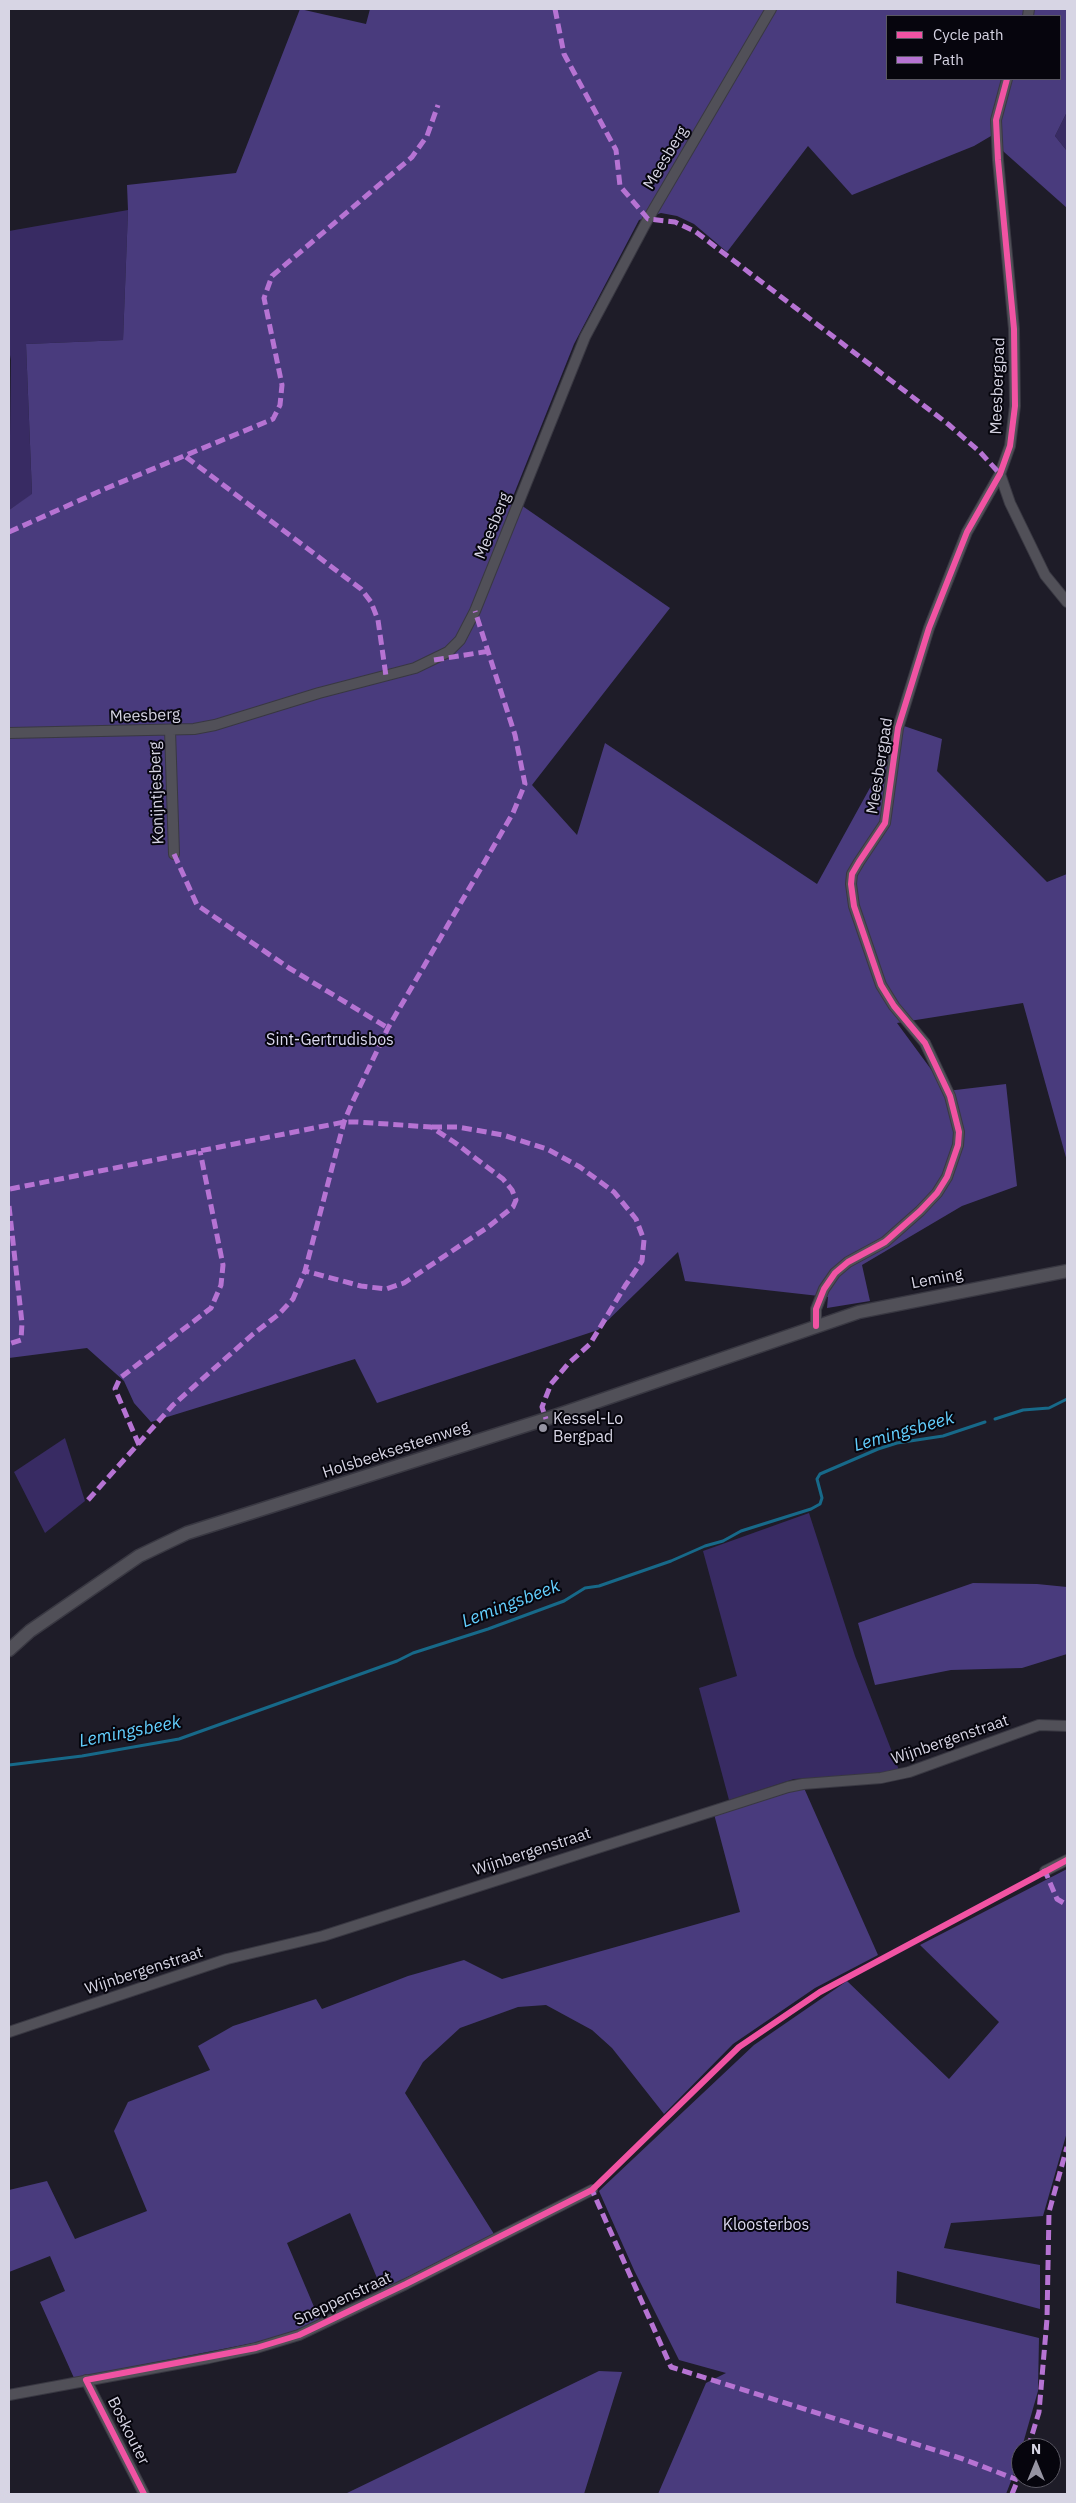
<!DOCTYPE html>
<html>
<head>
<meta charset="utf-8">
<style>
  body { margin:0 }
  #map { position:relative; width:1076px; height:2503px; overflow:hidden; background:#1e1c28; font-family:"IBM Plex Sans",sans-serif }
  canvas { display:block }
  .frame { position:absolute; inset:0; border:10px solid #d7d5e4; pointer-events:none }
  .legend { position:absolute; left:886px; top:15px; width:175px; height:65px; box-sizing:border-box; background:#06050d; border:1px solid #5a5863; margin:0; padding:6px 9px; list-style:none; font-size:15px; color:#d7d5e4 }
  .legend li { display:flex; align-items:center; gap:10px; height:25px }
  .legend b { width:25px; border:1px solid #5a5863 }
  .north { position:absolute; left:1011px; top:2438px; width:50px; height:50px; box-sizing:border-box; background:#06050d; border:1px solid #5a5863; border-radius:50%; rotate:0deg; font-size:14px; font-weight:700; line-height:20px; text-align:center; color:#d7d5e4 }
  .north::after { content:''; display:block; margin:auto; width:18px; height:22px; background:#9694a2; clip-path:polygon(50% 0,100% 100%,50% 72%,0 100%) }
</style>
</head>
<body>
<div id="map">
<canvas width="1076" height="2503"></canvas>
<div class="frame"></div>
<ul class="legend">
<li><b style="height:6px;background:#f153a3"></b>Cycle path</li>
<li><b style="height:6px;background:#b673d3"></b>Path</li>
</ul>
<div class="north">N</div>
</div>
<script>
const ctx = document.querySelector('canvas').getContext('2d');
ctx.lineJoin = 'round';
function fillPath(path, color) { ctx.fillStyle = color; ctx.fill(path, 'evenodd'); }
const poly = rows => new Path2D(rows.map(r => 'M' + r).join(''));
function trace(path, color, width, dash) { ctx.strokeStyle = color; ctx.lineWidth = width; ctx.lineCap = dash ? 'butt' : 'round'; ctx.setLineDash(dash || []); ctx.stroke(path); }
function drawText(font, color, halo, rows, align = 'center') {
  ctx.font = font + ' "IBM Plex Sans",sans-serif'; ctx.lineWidth = 4; ctx.setLineDash([]); ctx.textBaseline = 'middle'; ctx.strokeStyle = halo; ctx.fillStyle = color; for (const [text, x, y, turn = 0] of rows) {
    ctx.save(); ctx.translate(x, y); ctx.rotate((+turn || 0) * Math.PI / 180); ctx.textAlign = isNaN(turn) ? turn : align; if (halo) ctx.strokeText(text, 0, 0); ctx.fillText(text, 0, 0); ctx.restore();
  }
}
const green = poly([
  [1067,112,1067,151,1055,136],
  [128,210,123,340,26,344,32,495,9,510,11,360,9,350,9,231],
  [65,1438,85,1501,45,1533,14,1472],
  [809,1513,855,1656,899,1770,868,1775,794,1779,729,1800,699,1688,737,1676,703,1551]
]);
const forest = poly([
  [300,9,366,24,370,9,1067,9,1067,112,1055,136,1067,151,1067,208,1004,152,991,136,974,146,852,195,808,146,727,252,694,224,677,216,661,213,639,220,574,344,510,504,521,505,670,608,532,785,577,835,605,743,817,884,904,726,942,739,937,771,1047,882,1067,874,1067,1161,1023,1003,897,1023,947,1091,1006,1084,1017,1186,962,1206,862,1265,870,1301,827,1308,828,1297,685,1281,678,1252,598,1330,377,1403,355,1359,151,1422,134,1403,124,1381,87,1348,9,1358,9,510,32,494,26,344,123,340,128,210,127,185,236,173],
  [887,16,1060,16,1060,79,887,79],
  [973,1583,1037,1584,1067,1587,1067,1654,1022,1668,951,1670,875,1685,858,1623],
  [804,1788,878,1955,815,1988,733,2044,664,2114,612,2048,592,2030,546,2005,518,2007,460,2028,423,2062,405,2093,494,2234,382,2290,350,2213,287,2243,320,2321,269,2340,74,2378,40,2302,65,2291,50,2256,9,2272,9,2190,47,2181,75,2239,147,2211,114,2131,128,2102,210,2070,198,2046,233,2026,316,1999,322,2009,408,1976,464,1960,502,1979,740,1912,714,1814],
  [1067,1869,1067,2132,1043,2216,951,2223,944,2248,1040,2265,1040,2309,897,2271,896,2303,1039,2338,1038,2391,1016,2468,1006,2494,658,2494,706,2383,726,2373,679,2360,634,2270,599,2191,754,2045,847,1981,949,2079,999,2022,920,1945],
  [599,2371,622,2372,584,2494,345,2494]
]);
const stream = poly([
  [995,1419,1023,1410,1049,1408,1067,1399],
  [9,1765,82,1756,179,1739,397,1661,413,1653,488,1629,564,1601,585,1588,599,1586,671,1561,705,1546,723,1541,741,1531,811,1509,820,1504,822,1498,817,1479,820,1474,878,1449,897,1443,943,1436,985,1422]
]);
const minor = poly([
  [1028,16,1029,9],
  [1000,474,1010,503,1045,575,1067,602],
  [170,730,174,854],
  [9,733,194,729,215,725,319,693,415,668,448,652,460,640,475,611,585,337,648,219,771,9],
  [816,1326,816,1309,824,1289,835,1273,848,1262,885,1242,920,1211,937,1193,947,1177,958,1145,959,1132,950,1096,925,1043,894,1006,881,985,854,906,851,884,852,874,859,862,885,823,898,728,929,628,967,532,1000,474,1010,446,1015,406,1014,329,998,160,996,120,1007,79],
  [1045,1871,1067,1860],
  [9,2032,227,1959,323,1936,788,1787,803,1784,881,1778,909,1772,1039,1725,1067,1726],
  [86,2380,144,2494],
  [9,2395,209,2358,256,2348,299,2335,406,2284,592,2190]
]);
const tertiary = poly([
  [9,1650,30,1631,139,1556,187,1533,546,1419,859,1312,1067,1271]
]);
const quiet = poly([
  [555,9,564,54,616,150,620,186,648,219,675,222,696,232,948,424,980,452,1000,474],
  [186,457,361,589,371,602,378,620,386,676],
  [9,532,107,488,273,419,280,405,282,385,264,298,272,276,412,157,427,136,438,105],
  [434,660,490,651],
  [174,854,197,905,289,968,388,1028],
  [432,1127,458,1127,503,1135,547,1149,580,1167,614,1192,636,1219,644,1240,642,1261,625,1286,590,1344,568,1364,551,1384,542,1407,546,1419],
  [10,1189,344,1122,357,1122,431,1127,454,1142,503,1179,512,1190,516,1200,513,1207,488,1227,404,1283,386,1289,361,1286,305,1271],
  [9,1206,22,1323,21,1340,9,1344],
  [139,1445,115,1389,120,1378,211,1308,221,1285,223,1265,200,1151],
  [88,1500,173,1405,252,1335,279,1314,293,1299,305,1271,344,1122,352,1103,388,1028,513,813,525,784,515,735,475,611],
  [1043,1872,1045,1871,1057,1899,1067,1905],
  [595,2187,592,2190,671,2367,963,2459,1018,2480],
  [1028,2448,1039,2412,1047,2319,1049,2212,1067,2147],
  [1012,2494,1021,2472]
]);
const cycleway = poly([
  [816,1326,816,1309,824,1289,835,1273,848,1262,885,1242,920,1211,937,1193,947,1177,958,1145,959,1132,950,1096,925,1043,894,1006,881,985,854,906,851,884,852,874,859,862,885,823,898,728,929,628,967,532,1000,474,1010,446,1015,406,1014,329,998,160,996,120,1007,79],
  [144,2494,86,2380,256,2348,299,2335,406,2284,592,2190,739,2047,820,1992,1067,1860]
]);
const markers = [
  [543,1428,5,"#9694a2"]
];
const streetNames = [
  ["Meesberg",666,158,-59],
  ["Meesbergpad",998,386,-88],
  ["Meesberg",493,526,-68],
  ["Meesberg",145,716,-2],
  ["Meesbergpad",880,766,-81],
  ["Konijntjesberg",157,793,-92],
  ["Leming",937,1279,-11],
  ["Holsbeeksesteenweg",396,1450,-18],
  ["Wijnbergenstraat",950,1740,-19],
  ["Wijnbergenstraat",532,1852,-18],
  ["Wijnbergenstraat",144,1971,-18],
  ["Sneppenstraat",343,2299,-25],
  ["Boskouter",128,2431,63]
];
const parkNames = [
  ["Sint-Gertrudisbos",330,1040],
  ["Kloosterbos",766,2225]
];
const poiNames = [
  ["Kessel-Lo",553,1419],
  ["Bergpad",553,1437]
];
const waterNames = [
  ["Lemingsbeek",904,1432,-16],
  ["Lemingsbeek",511,1604,-21],
  ["Lemingsbeek",130,1732,-11]
];
fillPath(green, '#382b63');
fillPath(forest, '#493b7d');
trace(stream, '#176989', 3);
trace(minor, '#393842', 12);
trace(tertiary, '#393842', 15);
trace(minor, '#515058', 10);
trace(tertiary, '#515058', 12);
trace(quiet, '#b673d3', 5, [10, 5]);
trace(cycleway, '#f153a3', 6);
for (const [x, y, r, color] of markers) { const dot = new Path2D(); dot.arc(x, y, r, 0, 2 * Math.PI); ctx.fillStyle = color; ctx.fill(dot); trace(dot, '#06050d', 2); }
drawText('16px', '#d7d5e4', '#06050d', streetNames);
drawText('16px', '#dbd8ee', '#06050d', parkNames);
drawText('16px', '#d7d5e4', '#06050d', poiNames, 'left');
drawText('italic 18px', '#63cffe', '#06050d', waterNames);
</script>
</body>
</html>
